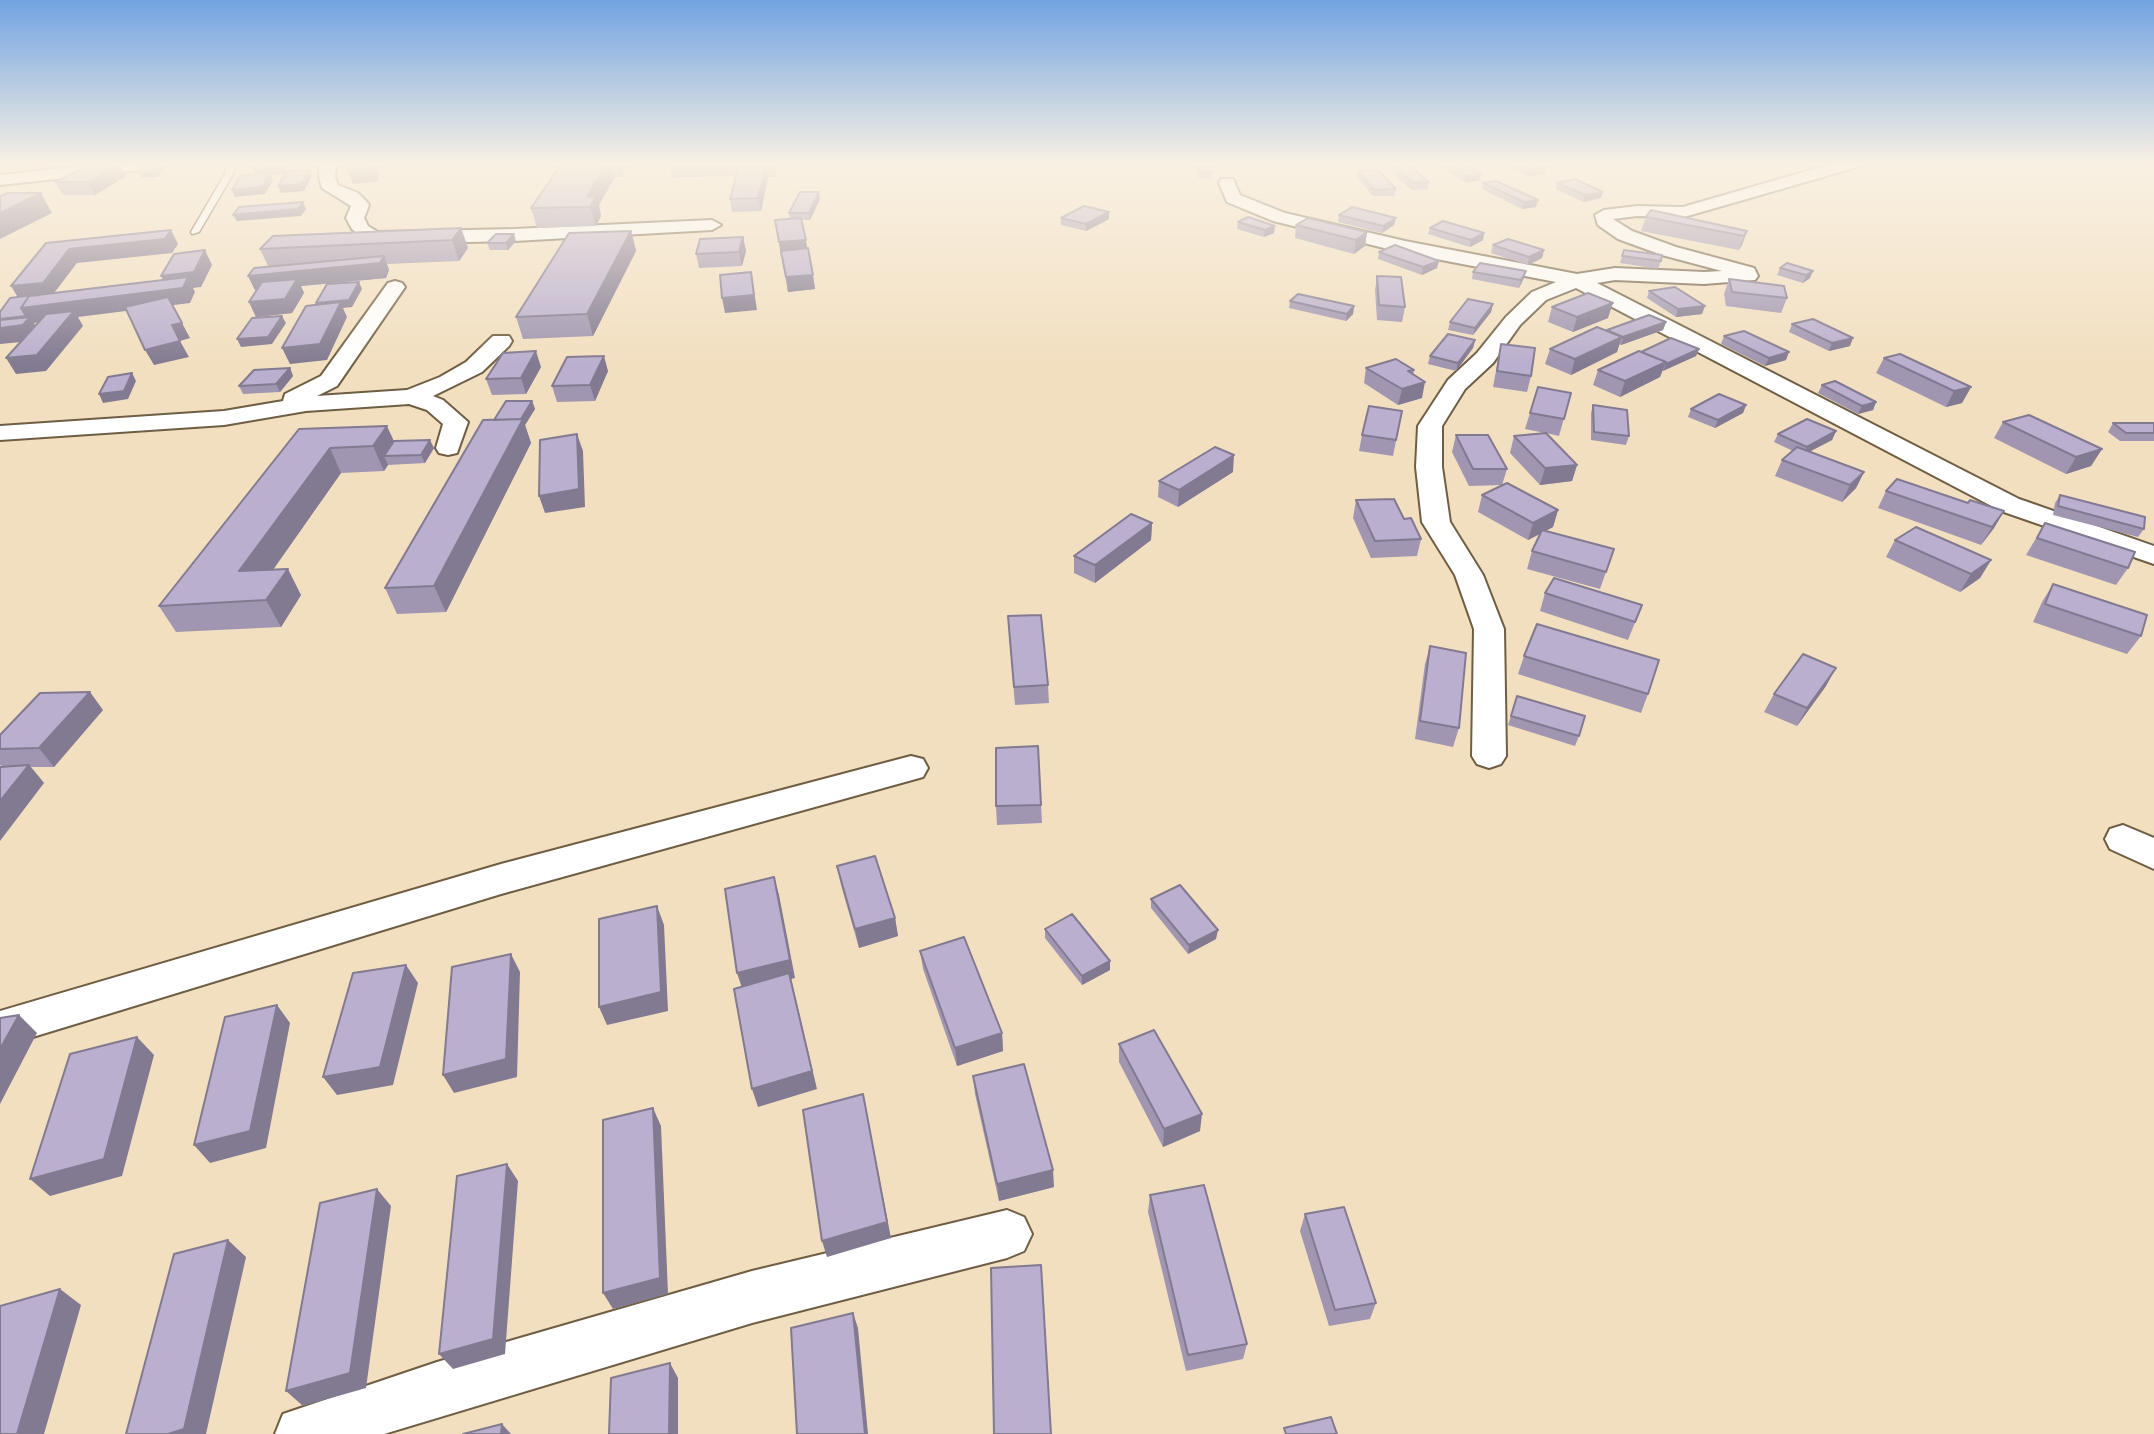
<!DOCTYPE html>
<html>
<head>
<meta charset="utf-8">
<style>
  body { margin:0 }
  canvas { display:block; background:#f2dfc0 }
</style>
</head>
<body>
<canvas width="2154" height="1434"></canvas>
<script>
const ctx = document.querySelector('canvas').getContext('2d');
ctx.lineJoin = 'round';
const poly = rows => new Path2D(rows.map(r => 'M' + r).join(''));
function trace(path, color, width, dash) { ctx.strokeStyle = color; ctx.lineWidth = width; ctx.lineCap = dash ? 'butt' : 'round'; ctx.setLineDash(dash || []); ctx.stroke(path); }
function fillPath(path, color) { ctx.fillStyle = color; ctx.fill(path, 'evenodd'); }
const service = poly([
  [228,163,236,163,233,174,199,232,192,234,191,232,225,174,228,163]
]);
const minor = poly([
  [109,163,168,163,160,168,0,185,0,175,109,163],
  [320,163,336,163,335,177,338,185,358,193,366,201,369,205,364,218,368,226,378,232,514,229,712,220,721,225,712,230,514,241,374,244,367,242,352,229,346,218,351,206,322,188,319,177,320,163],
  [1835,163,1863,163,1861,166,1684,217,1637,216,1613,219,1632,231,1676,247,1754,268,1758,276,1755,280,1704,284,1615,280,1597,283,2019,499,2154,546,2154,564,2001,511,1576,288,1546,300,1520,325,1493,363,1465,389,1442,426,1442,467,1450,522,1483,575,1504,629,1506,756,1501,764,1489,768,1477,764,1472,756,1474,629,1455,575,1422,522,1416,467,1418,426,1448,380,1477,353,1506,317,1532,292,1556,282,1405,253,1273,221,1227,202,1219,183,1221,179,1233,179,1240,195,1285,213,1405,241,1577,274,1615,268,1704,272,1722,271,1662,255,1618,239,1598,225,1595,215,1604,210,1637,206,1683,207,1835,163],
  [395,281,402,283,405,287,337,386,317,396,407,390,440,377,466,362,493,336,509,336,512,341,509,346,482,372,433,396,443,400,468,422,457,453,448,455,439,453,436,448,443,424,427,410,409,404,306,411,224,425,0,440,0,426,224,411,283,401,285,394,321,376,388,283,395,281],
  [911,756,923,759,928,768,923,777,501,894,0,1047,0,1011,501,864,911,756],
  [2123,825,2154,838,2154,869,2110,849,2105,839,2110,829,2123,825],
  [1007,1210,1024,1217,1032,1234,1024,1251,1007,1258,752,1323,384,1434,275,1434,283,1414,437,1362,752,1271,1007,1210]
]);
const wall = poly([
  [81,163,119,163,126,176,95,195,63,195,55,182,92,164],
  [562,163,624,163,626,168,621,177,615,177,599,205,601,216,596,226,537,228,531,208],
  [670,163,778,163,775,177,768,177,761,211,732,212,730,199,737,175,672,178],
  [1437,163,1463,163,1479,181,1465,182,1437,165],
  [1501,163,1538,163,1545,174,1528,176],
  [1392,165,1429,182,1428,189,1412,190,1391,172],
  [1212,166,1211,179,1198,178,1198,172],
  [1358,171,1396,189,1394,196,1373,196,1357,177],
  [1483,183,1536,207,1522,209,1482,189],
  [1557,183,1603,192,1601,198,1583,202,1556,189],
  [820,199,810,220,801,220,815,289,788,292,775,220,790,219,789,213],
  [1109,212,1109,219,1086,231,1061,225,1061,218],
  [1339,215,1396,218,1394,225,1382,233,1338,222],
  [1646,217,1747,231,1742,245,1739,250,1641,231],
  [1238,222,1274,233,1264,237,1237,229],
  [1296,225,1367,232,1365,246,1354,254,1295,238],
  [461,228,468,248,459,261,387,264,389,270,386,278,301,286,304,293,292,313,256,317,249,302,257,290,255,290,248,276,268,266,260,249],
  [1430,228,1484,233,1483,240,1470,247,1428,234],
  [631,231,636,251,593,336,523,339,516,317],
  [743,237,746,251,742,266,699,268,696,254],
  [516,241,508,250,490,250,487,243],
  [1493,245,1544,250,1542,258,1528,265,1491,253],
  [1624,250,1661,261,1658,269,1620,263],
  [1379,252,1437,268,1422,275,1378,259],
  [1787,263,1810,278,1803,283,1777,275,1780,268],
  [1473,272,1524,278,1519,288,1472,279],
  [1377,276,1405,307,1402,322,1377,320,1375,290],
  [1729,279,1787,298,1781,313,1726,306,1724,294],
  [1649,291,1702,314,1676,317,1647,298],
  [1290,301,1354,306,1353,314,1346,321,1289,308],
  [1493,304,1491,312,1473,335,1448,330,1450,322],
  [1552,307,1608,318,1573,332,1548,322],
  [1666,322,1663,330,1621,345,1619,344,1617,352,1571,375,1545,364,1550,349,1606,331,1607,330],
  [1792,324,1850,346,1829,351,1789,332],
  [1724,336,1786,360,1765,366,1721,344],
  [1475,340,1473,348,1456,371,1428,364,1430,356],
  [1501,344,1531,376,1527,392,1493,387],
  [1699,349,1696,356,1662,371,1660,377,1620,397,1593,385,1598,370],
  [1884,358,1971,387,1962,403,1946,407,1876,373],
  [541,367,526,394,492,395,486,379],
  [290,368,293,376,280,392,243,394,239,386],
  [1366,368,1414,370,1413,375,1422,398,1398,405,1364,383],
  [608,371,595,401,557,402,552,386],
  [1822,385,1876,402,1873,410,1858,414,1818,393],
  [1571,393,1559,436,1546,433,1577,465,1572,481,1540,485,1510,453,1514,436,1545,433,1525,429,1530,413],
  [532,401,535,409,525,425,531,443,446,612,397,614,385,588,494,420],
  [1593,405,1629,436,1626,445,1591,440,1591,413],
  [1746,405,1743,413,1715,428,1688,417,1691,409],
  [1402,411,1393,456,1359,451,1362,435],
  [2003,422,2102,449,2091,466,2066,474,1994,438],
  [2113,423,2154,423,2154,441,2120,441,2108,432],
  [299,429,394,441,434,448,425,463,388,465,384,471,341,473,273,569,301,595,281,627,176,632,159,606],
  [1836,431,1832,440,1809,452,1864,472,1856,488,1842,502,1775,476,1782,460,1793,451,1774,442,1778,434],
  [1456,435,1507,469,1502,485,1469,486,1452,452],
  [1233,472,1178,507,1158,497,1159,481],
  [1886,491,1968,503,2004,511,1994,528,1981,545,1878,508],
  [1482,495,1558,510,1553,527,1545,531,1614,549,1600,589,1527,569,1532,551,1540,534,1528,540,1478,512],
  [2060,495,2144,529,2138,537,2053,515,2055,503],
  [1356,500,1404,519,1421,539,1417,556,1371,558,1353,518],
  [1152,523,1151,540,1095,583,1074,573,1074,556],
  [2045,523,2128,568,2116,585,2026,555],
  [1895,540,1991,560,1980,578,1960,592,1886,557],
  [2053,584,2141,636,2127,654,2033,622,2042,602],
  [1545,593,1642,605,1628,640,1540,611],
  [1009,634,1048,685,1049,703,1015,705],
  [1430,646,1459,728,1453,747,1415,739,1425,664],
  [1524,656,1648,694,1641,713,1518,674],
  [1826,686,1797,726,1764,712,1774,694],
  [1517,696,1579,736,1575,746,1508,725],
  [103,710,54,767,31,767,44,783,0,765,0,735],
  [1038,746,1042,823,997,825,996,806],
  [837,866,895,918,898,936,859,948,841,885],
  [1151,899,1216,939,1188,954,1151,908],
  [1045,929,1110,961,1110,970,1082,985,1045,938],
  [920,951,1002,1033,1003,1051,957,1066,923,969],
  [1119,1044,1200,1131,1163,1147,1119,1062],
  [973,1076,1054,1187,999,1201,975,1094],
  [1150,1195,1247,1344,1243,1359,1186,1371,1148,1212],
  [1305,1214,1376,1303,1370,1319,1329,1326,1300,1231]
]);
const shadedWall = poly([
  [119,163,126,176,95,195,88,182],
  [161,163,165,163,167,167,158,177,142,178,139,172],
  [284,163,290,163,284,174,271,175,273,180,265,194,235,197,232,190,257,176,254,170],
  [373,163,379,163,378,181,353,184,348,171],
  [607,163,612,163,615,177,599,205,601,216,596,226,587,197],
  [617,163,624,163,626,168,621,177],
  [773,163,778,163,775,177,772,164],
  [766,167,768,179,761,211,758,198],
  [1546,167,1545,174,1528,176,1530,170],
  [310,170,312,176,304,191,281,193,278,186],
  [1481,174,1479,181,1465,182,1467,176],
  [819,192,820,199,810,220,809,213],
  [1603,192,1601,198,1583,202,1585,195],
  [41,193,52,213,0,239,0,213],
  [1538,200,1536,207,1522,209,1524,202],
  [303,202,306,209,301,216,237,221,233,215],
  [1109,212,1109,219,1086,231,1086,224],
  [1396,218,1394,225,1382,233,1383,226],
  [1275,226,1274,233,1264,237,1265,230],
  [461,228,468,248,459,261,452,240],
  [171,230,178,244,172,253,77,263,51,297,169,290,161,276,205,250,212,265,201,287,193,288,195,292,190,303,78,317,83,326,46,371,16,374,6,358,68,318,34,323,39,332,32,341,0,344,0,319,21,308,20,301,11,286,69,249],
  [631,231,636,251,593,336,587,314],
  [1747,231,1742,245,1739,250,1744,236],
  [1367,232,1365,246,1354,254,1356,240],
  [1484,233,1483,240,1470,247,1471,240],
  [514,234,516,241,508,250,506,243],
  [743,237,746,251,742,266,739,252],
  [806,240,808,254,781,256,779,242],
  [1544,250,1542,258,1528,265,1529,257],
  [384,256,389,270,386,278,301,286,304,293,292,313,256,317,249,302,292,287,255,290,248,276],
  [1439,261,1437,268,1422,275,1423,267],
  [1526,271,1524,278,1519,288,1521,280],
  [1813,271,1810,278,1803,283,1806,275],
  [751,272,757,310,725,313,722,298],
  [813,275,815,289,788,292,786,277],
  [359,282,362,289,352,307,343,308,347,317,327,360,290,364,282,348,319,310,316,303],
  [1613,303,1608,318,1573,332,1577,317],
  [1493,304,1491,312,1473,335,1475,328],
  [1354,306,1353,314,1346,321,1347,314],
  [1705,306,1702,314,1676,317,1678,309],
  [282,316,286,323,272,344,241,347,237,339],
  [1666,322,1663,330,1621,345,1623,337],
  [182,323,190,338,180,341,172,325],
  [1622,337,1617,352,1571,375,1575,359],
  [1853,338,1850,346,1829,351,1832,343],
  [1475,340,1473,348,1456,371,1458,363],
  [180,341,189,357,154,365,145,350],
  [1699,349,1696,356,1663,371,1666,364],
  [536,351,541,367,526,394,521,378],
  [1789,352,1786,360,1765,366,1769,358],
  [604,356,608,371,595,401,590,385],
  [1666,362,1660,377,1620,397,1625,381],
  [290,368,293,376,280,392,276,384],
  [132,373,136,381,128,399,103,403,99,394],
  [1425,382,1422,398,1398,405,1402,389],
  [1971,387,1962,403,1946,407,1954,391],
  [532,401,535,409,525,425,531,443,446,612,434,586,514,431],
  [1876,402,1873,410,1858,414,1862,406],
  [1746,405,1743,413,1715,428,1718,420],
  [387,426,398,450,384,456,388,465,384,471,373,446],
  [1836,431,1832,440,1803,455,1807,447],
  [577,434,583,451,585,507,545,513,539,496],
  [430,440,434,448,425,463,421,455],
  [330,448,341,473,254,597,239,571],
  [2102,449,2091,466,2066,474,2076,457],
  [1234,455,1233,472,1178,507,1179,490],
  [1577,465,1572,481,1540,485,1545,468],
  [1864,472,1856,488,1842,502,1850,485],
  [1558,510,1553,527,1528,540,1533,523],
  [2004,511,1994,528,1981,545,1992,527],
  [1152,523,1151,540,1095,583,1095,565],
  [1991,560,1980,578,1960,592,1971,574],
  [288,569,301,595,281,627,266,600],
  [1836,668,1826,686,1797,726,1807,708],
  [90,692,103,710,54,767,39,748],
  [29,765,44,783,0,841,0,801],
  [774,877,779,895,795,978,791,979,817,1089,758,1107,752,1089,743,991,737,973],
  [657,906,664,925,668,1011,607,1025,599,1007],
  [895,918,898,936,859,948,855,929],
  [1218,930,1216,939,1188,954,1189,945],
  [511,954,520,972,517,1077,454,1093,443,1075],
  [1110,961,1110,970,1082,985,1082,976],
  [406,965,418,983,393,1085,337,1095,323,1077],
  [277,1005,290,1023,266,1148,210,1163,194,1145],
  [19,1015,37,1033,0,1104,0,1049],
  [1002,1033,1003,1051,957,1066,955,1048],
  [137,1037,154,1055,122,1176,50,1196,30,1179],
  [863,1094,891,1238,827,1257,822,1241],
  [653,1108,661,1126,668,1294,613,1309,603,1293],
  [1202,1114,1200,1131,1163,1147,1164,1129],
  [507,1164,518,1181,505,1354,453,1369,439,1354],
  [1053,1170,1054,1187,999,1201,997,1184],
  [377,1189,391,1206,366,1388,303,1406,286,1391],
  [228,1240,246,1257,206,1434,168,1434],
  [60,1289,81,1305,44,1434,17,1434],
  [853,1313,858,1328,868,1434,865,1434],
  [670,1363,678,1378,678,1434,669,1434],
  [502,1424,511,1434,501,1434]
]);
const building = poly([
  [119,163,88,182,55,182,93,164,119,163],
  [146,163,161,163,155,171,139,172,146,163],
  [258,163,284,163,282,167,254,170,258,163],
  [349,163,373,163,373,168,348,171,349,163],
  [562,163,607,163,587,197,596,196,590,207,531,208,562,163],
  [670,163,709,163,669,165,670,163],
  [751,163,773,163,772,164,750,165,751,163],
  [1447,163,1463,163,1481,174,1467,176,1447,163],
  [1516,163,1538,163,1546,167,1530,170,1516,163],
  [1407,164,1429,182,1414,183,1392,165,1407,164],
  [1198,166,1212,166,1212,172,1198,172,1198,166],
  [739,167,766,167,758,198,730,199,739,167],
  [310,170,301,184,278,186,287,171,310,170],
  [1378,170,1396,189,1374,190,1358,171,1378,170],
  [270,173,262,187,232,190,240,176,270,173],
  [1575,179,1603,192,1585,195,1557,183,1575,179],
  [1496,181,1538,200,1524,202,1483,183,1496,181],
  [800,192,819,192,809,213,789,213,800,192],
  [8,193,41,193,0,213,0,196,8,193],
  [303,202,298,209,233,215,239,207,303,202],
  [1084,206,1109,212,1086,224,1061,218,1084,206],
  [1352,207,1396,218,1383,226,1339,215,1352,207],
  [1651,210,1747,231,1744,236,1646,217,1651,210],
  [1248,217,1275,226,1265,230,1238,222,1248,217],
  [801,218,806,240,779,242,775,220,801,218],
  [1308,218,1367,232,1356,240,1296,225,1308,218],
  [1443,221,1484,233,1471,240,1430,228,1443,221],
  [461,228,452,240,260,249,273,236,461,228],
  [171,230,165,239,69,249,43,283,11,286,46,243,171,230],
  [631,231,587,314,516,317,569,233,631,231],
  [496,234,514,234,506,243,487,243,496,234],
  [743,237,739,252,696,254,700,239,743,237],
  [1508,239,1544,250,1529,257,1493,245,1508,239],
  [1395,245,1439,261,1423,267,1379,252,1395,245],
  [808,248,813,275,786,277,781,251,808,248],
  [205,250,194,272,161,276,174,254,205,250],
  [1624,250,1662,255,1661,261,1622,256,1624,250],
  [384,256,380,263,248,276,254,268,384,256],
  [1480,263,1526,271,1521,280,1473,272,1480,263],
  [1787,263,1813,271,1806,275,1780,268,1787,263],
  [751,272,754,295,722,298,720,275,751,272],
  [1377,276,1401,277,1405,307,1379,305,1377,276],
  [188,277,183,288,21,308,29,296,188,277],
  [297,279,285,299,249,302,262,282,297,279],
  [1729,279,1784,286,1787,298,1732,292,1729,279],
  [359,282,349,300,316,303,327,284,359,282],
  [1675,287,1705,306,1678,309,1649,291,1675,287],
  [1588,293,1613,303,1577,317,1552,307,1588,293],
  [40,294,40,295,29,296,21,308,26,316,0,319,0,312,10,298,40,294],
  [1298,294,1354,306,1347,314,1290,301,1298,294],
  [168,297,182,323,172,325,180,341,145,350,125,307,168,297],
  [1468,299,1493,304,1475,328,1450,322,1468,299],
  [341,302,320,344,282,348,306,306,341,302],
  [74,311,37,355,6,358,46,314,74,311],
  [1649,315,1666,322,1623,337,1607,330,1649,315],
  [282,316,268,337,237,339,252,318,282,316],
  [30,317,23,325,0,328,0,320,30,317],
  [1813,319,1853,338,1832,343,1792,324,1813,319],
  [1597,327,1622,337,1575,359,1550,349,1597,327],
  [1744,331,1789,352,1769,358,1724,336,1744,331],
  [1448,334,1475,340,1458,363,1430,356,1448,334],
  [1671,338,1699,349,1666,364,1665,363,1666,362,1641,352,1671,338],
  [1501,344,1535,348,1531,376,1497,371,1501,344],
  [536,351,521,378,486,379,503,353,536,351],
  [1639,351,1666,362,1625,381,1598,370,1639,351],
  [1900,354,1971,387,1954,391,1884,358,1900,354],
  [604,356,590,385,552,386,567,357,604,356],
  [1396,359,1414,370,1408,371,1425,382,1402,389,1366,368,1396,359],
  [290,368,276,384,239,386,254,370,290,368],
  [132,373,124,391,99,394,108,377,132,373],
  [1835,381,1876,402,1862,406,1822,385,1835,381],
  [1538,387,1571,393,1564,419,1530,413,1538,387],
  [1719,394,1746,405,1718,420,1691,409,1719,394],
  [506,401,532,401,521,419,494,420,506,401],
  [1593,405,1627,410,1629,436,1594,432,1593,405],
  [1369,406,1402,411,1396,440,1362,435,1369,406],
  [2029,415,2102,449,2076,457,2003,422,2029,415],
  [523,419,434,586,385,588,483,420,523,419],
  [1807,419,1836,431,1807,447,1778,434,1807,419],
  [2113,423,2154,423,2154,433,2126,433,2113,423],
  [387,426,373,446,330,448,239,571,288,569,266,600,159,606,299,429,387,426],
  [1546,433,1577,465,1545,468,1514,436,1546,433],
  [577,434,579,489,539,496,540,440,577,434],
  [1456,435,1488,435,1507,469,1473,469,1456,435],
  [430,440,421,455,384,456,394,441,430,440],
  [1215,447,1234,455,1179,490,1159,481,1215,447],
  [1797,447,1864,472,1850,485,1782,460,1797,447],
  [1897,479,1968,503,1970,500,2004,511,1992,527,1886,491,1897,479],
  [1507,483,1558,510,1533,523,1482,495,1507,483],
  [2060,495,2145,517,2144,529,2058,506,2060,495],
  [1394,499,1404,519,1411,518,1421,539,1375,541,1356,500,1394,499],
  [1131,514,1152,523,1095,565,1074,556,1131,514],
  [2045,523,2135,552,2128,568,2037,538,2045,523],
  [1916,527,1991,560,1971,574,1895,540,1916,527],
  [1542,530,1614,549,1606,572,1532,551,1542,530],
  [1554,578,1642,605,1635,622,1545,593,1554,578],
  [2053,584,2147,615,2141,636,2045,604,2053,584],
  [1041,615,1048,685,1014,687,1008,616,1041,615],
  [1537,624,1659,660,1648,694,1524,656,1537,624],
  [1430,646,1466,653,1459,728,1420,721,1430,646],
  [1803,654,1836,668,1807,708,1774,694,1803,654],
  [90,692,39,748,0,749,0,735,40,693,90,692],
  [1517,696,1585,716,1579,736,1511,716,1517,696],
  [1038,746,1041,805,996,806,996,748,1038,746],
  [29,765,0,801,0,767,29,765],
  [875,856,895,918,855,929,837,866,875,856],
  [774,877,790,960,737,973,725,889,774,877],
  [1180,885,1218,930,1189,945,1151,899,1180,885],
  [657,906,661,992,599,1007,599,919,657,906],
  [1072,914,1110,961,1082,976,1045,929,1072,914],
  [964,937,1002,1033,955,1048,920,951,964,937],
  [511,954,506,1059,443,1075,452,967,511,954],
  [406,965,380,1067,323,1077,353,973,406,965],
  [789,973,812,1071,752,1089,734,989,789,973],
  [277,1005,250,1131,194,1145,225,1017,277,1005],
  [19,1015,0,1049,0,1018,19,1015],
  [1154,1030,1202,1114,1164,1129,1119,1044,1154,1030],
  [137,1037,104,1159,30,1179,70,1054,137,1037],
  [1024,1064,1053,1170,997,1184,973,1076,1024,1064],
  [863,1094,887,1222,822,1241,803,1110,863,1094],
  [653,1108,660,1278,603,1293,603,1120,653,1108],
  [507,1164,493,1339,439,1354,457,1176,507,1164],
  [1204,1185,1247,1344,1188,1355,1150,1195,1204,1185],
  [377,1189,350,1373,286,1391,320,1203,377,1189],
  [1344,1207,1376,1303,1335,1310,1305,1214,1344,1207],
  [228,1240,184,1429,168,1434,126,1434,174,1254,228,1240],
  [1041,1265,1051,1434,994,1434,991,1268,1041,1265],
  [60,1289,17,1434,0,1434,0,1306,60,1289],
  [853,1313,865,1434,797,1434,791,1328,853,1313],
  [670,1363,669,1434,609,1434,611,1378,670,1363],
  [1331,1417,1337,1434,1286,1434,1284,1428,1331,1417],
  [502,1424,501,1434,463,1434,502,1424]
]);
trace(service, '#6f5e43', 3);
trace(minor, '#6f5e43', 4);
fillPath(service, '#fff');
fillPath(minor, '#fff');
fillPath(wall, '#a096b1');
fillPath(shadedWall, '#827a90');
fillPath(building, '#baafce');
trace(building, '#827a90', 2);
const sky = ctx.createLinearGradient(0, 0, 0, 364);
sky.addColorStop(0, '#72a4e2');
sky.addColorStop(0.45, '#f9f1e3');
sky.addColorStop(1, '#f9f1e300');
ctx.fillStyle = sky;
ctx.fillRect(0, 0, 2154, 364);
</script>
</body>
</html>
